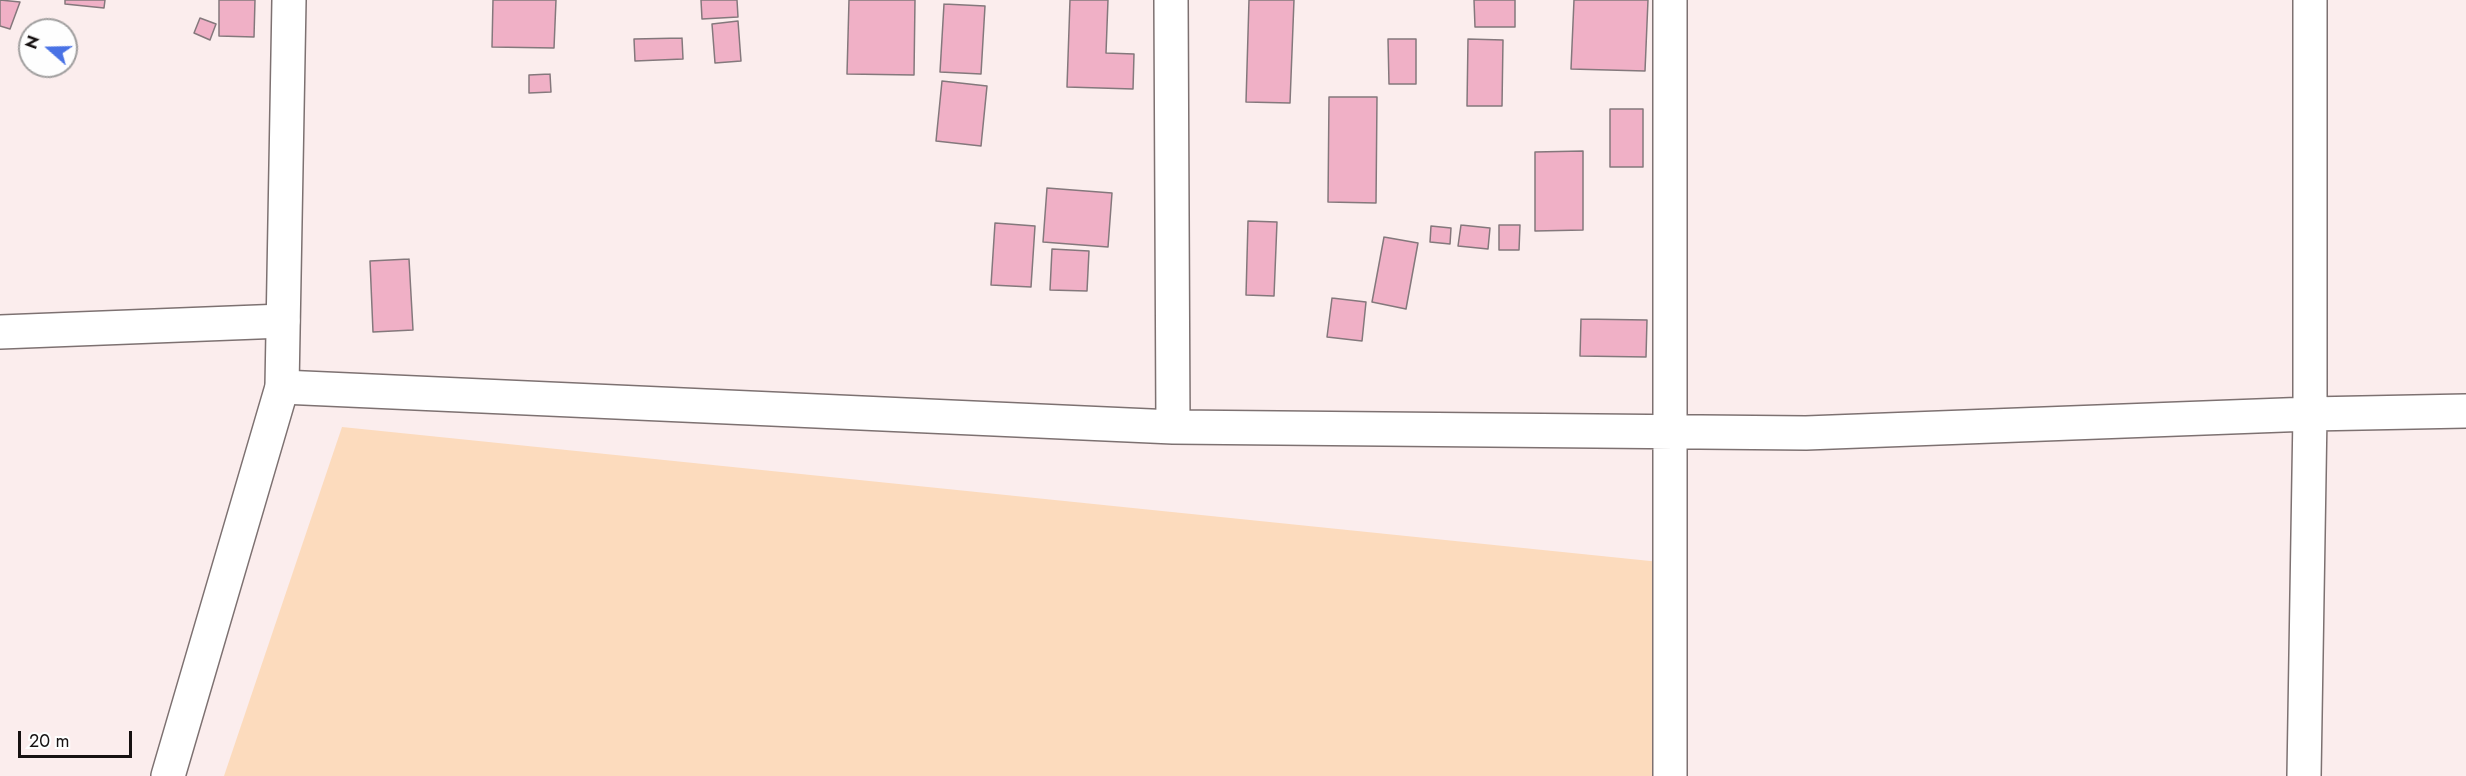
<!DOCTYPE html>
<html>
<head>
<meta charset="utf-8">
<style>
  body { margin:0 }
  #map { position:relative; width:2466px; height:776px; overflow:hidden; background:#fbeded; font-family:Jost,sans-serif }
  canvas { display:block }
  .north { position:absolute; left:18px; top:18px; width:60px; height:60px; box-sizing:border-box; background:#fefefe; border:2px solid #a19f9f; border-radius:50%; rotate:290deg; font-size:16px; font-weight:700; line-height:24px; text-align:center; color:#161111 }
  .north::after { content:''; display:block; margin:auto; width:21px; height:27px; background:#4972e5; clip-path:polygon(50% 0,100% 100%,50% 72%,0 100%) }
  .scale { position:absolute; left:18px; top:731px; width:114px; height:27px; box-sizing:border-box; border:3px solid #161111; border-top:0; padding-left:8px; font-size:18px; line-height:21px; white-space:nowrap; color:#161111; -webkit-text-stroke:4px #fefefe; paint-order:stroke }
</style>
</head>
<body>
<div id="map">
<canvas width="2466" height="776"></canvas>
<div class="north">N</div>
<div class="scale">20 m</div>
</div>
<script>
const ctx = document.querySelector('canvas').getContext('2d');
ctx.lineJoin = 'round';
function fillPath(path, color) { ctx.fillStyle = color; ctx.fill(path, 'evenodd'); }
const poly = rows => new Path2D(rows.map(r => 'M' + r).join(''));
function trace(path, color, width, dash) { ctx.strokeStyle = color; ctx.lineWidth = width; ctx.lineCap = dash ? 'butt' : 'round'; ctx.setLineDash(dash || []); ctx.stroke(path); }
const green = poly([
  [342,427,1660,562,1659,776,224,776]
]);
const building = poly([
  [0,0,20,2,10,29,0,26,0,0],
  [65,0,105,0,104,8,65,4,65,0],
  [219,0,255,0,254,37,219,36,219,0],
  [493,0,556,0,554,48,492,47,493,0],
  [701,0,737,0,738,17,702,19,701,0],
  [849,0,915,0,914,75,847,74,849,0],
  [1070,0,1108,0,1106,53,1134,54,1133,89,1067,87,1070,0],
  [1249,0,1294,0,1290,103,1246,102,1249,0],
  [1474,0,1515,0,1515,27,1475,27,1474,0],
  [1574,0,1648,0,1645,71,1571,69,1574,0],
  [944,4,985,6,981,74,940,72,944,4],
  [200,18,216,24,210,40,194,33,200,18],
  [738,21,741,61,715,63,712,24,738,21],
  [682,38,683,59,635,61,634,39,682,38],
  [1388,39,1416,39,1416,84,1389,84,1388,39],
  [1468,39,1503,40,1502,106,1467,106,1468,39],
  [550,74,551,92,529,93,529,75,550,74],
  [942,81,987,86,981,146,936,141,942,81],
  [1329,97,1377,97,1376,203,1328,202,1329,97],
  [1610,109,1643,109,1643,167,1610,167,1610,109],
  [1583,151,1583,230,1535,231,1535,152,1583,151],
  [1047,188,1112,193,1108,247,1043,242,1047,188],
  [1248,221,1277,222,1274,296,1246,295,1248,221],
  [995,223,1035,226,1031,287,991,285,995,223],
  [1461,225,1490,228,1488,249,1458,246,1461,225],
  [1499,225,1520,225,1519,250,1499,250,1499,225],
  [1431,226,1451,228,1450,244,1430,242,1431,226],
  [1384,237,1418,243,1406,309,1372,302,1384,237],
  [1052,249,1089,251,1087,291,1050,290,1052,249],
  [409,259,413,330,373,332,370,261,409,259],
  [1332,298,1366,302,1362,341,1327,337,1332,298],
  [1581,319,1647,320,1646,357,1580,356,1581,319]
]);
const minor = poly([
  [1171,0,1173,427],
  [0,332,283,321],
  [282,387,1173,427,1806,433,2310,414,2466,411],
  [1670,776,1670,0],
  [2304,776,2310,414,2310,0]
]);
const tertiary = poly([
  [168,776,282,387,289,0]
]);
fillPath(green, '#fcdbbd');
fillPath(building, '#f0b0c6');
trace(building, '#84787c', 1.5);
trace(minor, '#7d7171', 36);
trace(tertiary, '#7d7171', 36);
trace(minor, '#fff', 33);
trace(tertiary, '#fff', 33);
</script>
</body>
</html>
